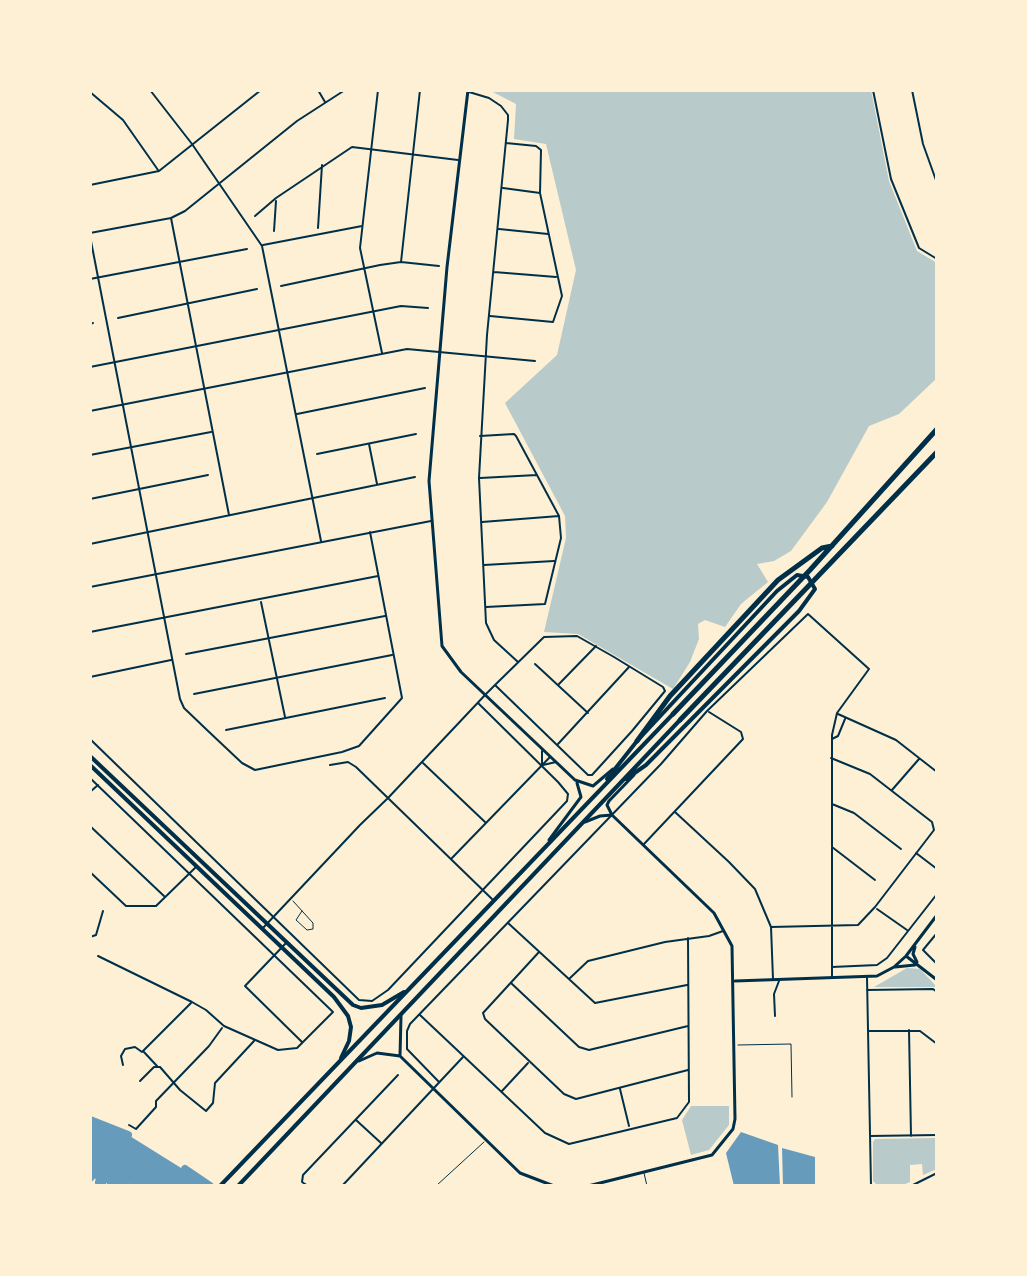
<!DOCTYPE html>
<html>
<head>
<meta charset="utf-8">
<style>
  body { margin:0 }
  #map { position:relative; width:1027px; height:1276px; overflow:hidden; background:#fdf0d5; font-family:Montserrat,sans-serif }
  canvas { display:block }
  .frame { position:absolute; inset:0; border:92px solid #fdf0d5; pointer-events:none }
</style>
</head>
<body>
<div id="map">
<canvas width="1027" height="1276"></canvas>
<div class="frame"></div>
</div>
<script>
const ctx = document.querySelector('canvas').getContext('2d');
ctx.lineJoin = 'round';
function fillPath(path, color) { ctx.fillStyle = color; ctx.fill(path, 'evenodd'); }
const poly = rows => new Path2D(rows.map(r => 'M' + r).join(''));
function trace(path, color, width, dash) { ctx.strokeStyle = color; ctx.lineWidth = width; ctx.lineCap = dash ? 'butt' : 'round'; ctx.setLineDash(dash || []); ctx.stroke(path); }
const green = poly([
  [489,90,871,90,889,181,917,251,937,263,937,378,899,414,869,426,827,502,791,551,774,561,757,564,768,582,741,604,725,627,705,620,698,624,699,639,690,662,673,689,578,634,544,632,566,538,565,516,505,403,557,355,576,270,546,144,514,139,516,104],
  [907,968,920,969,937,987,874,987],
  [691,1106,729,1106,729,1125,709,1150,691,1155,682,1120],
  [937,1138,937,1169,923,1175,922,1164,910,1165,910,1182,905,1184,876,1184,873,1181,873,1142,875,1139]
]);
const water = poly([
  [90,1120,125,1133,210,1186,133,1186,138,1175,132,1171,124,1186,111,1186,112,1183,105,1178,102,1183,99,1182,101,1176,93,1174,90,1178],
  [741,1132,778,1145,780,1186,734,1186,726,1153],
  [782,1148,815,1157,815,1186,783,1186]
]);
const river = poly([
  [90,1120,128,1135],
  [185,1169,210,1186],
  [90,1178,93,1174,101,1176,99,1182,102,1183,104,1177,108,1179,112,1183,111,1186],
  [124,1186,131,1171,138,1174,133,1186]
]);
const service = poly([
  [293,901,313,923,313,929,307,930,296,920,302,911],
  [738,1045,791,1044,792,1097],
  [644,1173,647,1186],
  [436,1186,484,1142]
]);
const minor = poly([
  [150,90,192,144,262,246,321,541],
  [318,90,325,102],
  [378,90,360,248,382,353],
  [873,90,891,179,919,248,937,259],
  [912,90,923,144,937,183],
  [90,92,123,120,158,170],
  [469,92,489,98,501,106,508,115,508,120,487,335,479,478,486,623,494,640,518,662],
  [90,185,159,171,261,90],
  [503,188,540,193],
  [255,216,276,198,352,147,458,160],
  [171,218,229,515],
  [318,228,322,165],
  [499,229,548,234],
  [274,231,276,201],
  [90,233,171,218,185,211,297,121,345,90],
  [90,236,180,699,184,708,207,730,242,763,255,770,342,752,359,746,402,698,370,532],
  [263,245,362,226],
  [401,262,420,90],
  [494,272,556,277],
  [90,279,247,249],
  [281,286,380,265,401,262,439,266],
  [490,316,553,322,562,296,540,193,541,150,536,146,506,143],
  [118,318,257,289],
  [90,324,93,323],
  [90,367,401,306,428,308],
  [90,411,407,349,535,361],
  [297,414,425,388],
  [480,436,514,434,516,436,559,516,561,538,545,604,486,607],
  [369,444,377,484],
  [317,454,416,434],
  [90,455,211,432],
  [480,478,537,475],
  [90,499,208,475],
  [482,522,559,516],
  [90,544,415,477],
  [484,565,554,561],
  [90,587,431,521],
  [261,602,285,717],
  [90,632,378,576],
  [186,654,385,616],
  [535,664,588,713],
  [90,677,171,660],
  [559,684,596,646],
  [194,694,392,655],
  [838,714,896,740,937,772],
  [226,730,385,698],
  [90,739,359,1000,372,1001,388,990,567,801,568,794,558,782,478,703],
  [832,739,838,736,845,719],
  [558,744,629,667],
  [423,763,485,822],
  [542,764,542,751],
  [330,765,348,762,356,767,492,899],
  [543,765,556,762],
  [90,778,333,1012,297,1048,278,1050,224,1026,206,1010,192,1002,98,956],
  [892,790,919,759],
  [90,792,98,785],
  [832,804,854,813,901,849],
  [675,812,729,862,755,889,771,927,773,979],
  [90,826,164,896],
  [644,844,743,739,741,732,709,712],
  [832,847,875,880],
  [916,853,937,869],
  [452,858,550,757],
  [90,872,126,906,156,906,196,867],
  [877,909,907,930],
  [508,923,595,1003,687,985],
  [771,927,858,925,875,907,934,830,932,822,870,774,831,758],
  [262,929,360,825,388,798,486,694,495,685,544,637,577,636,614,657,663,687,665,691,632,731,592,775,588,775,495,685],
  [937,933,923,950,937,964],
  [90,937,96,935,103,911],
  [287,942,245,986,302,1042],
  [539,952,483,1013,485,1019,564,1094,576,1099,688,1070],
  [832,967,877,965,887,958,937,894],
  [867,978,871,1186],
  [569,979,588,961,665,942,709,936,723,931],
  [511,983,579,1047,589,1050,688,1026],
  [867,990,933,989,937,992],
  [420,1015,545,1133,569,1144,677,1118,689,1102,688,938],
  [775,1016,774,994,779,981],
  [909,1030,911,1136],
  [869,1031,920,1031,937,1044],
  [123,1065,121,1056,125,1049,135,1047,142,1052],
  [157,1066,143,1051,191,1003],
  [140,1081,154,1067,160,1067,180,1090,206,1111,213,1103,215,1083,254,1041],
  [439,1082,407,1049,407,1031,410,1024,661,764,707,711,808,614,869,669,837,713,832,735,832,977],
  [620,1089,629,1126],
  [502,1091,528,1063],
  [356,1120,381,1143],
  [129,1125,136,1129,156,1107,156,1101,209,1046,222,1028],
  [870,1136,937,1135],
  [308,1186,302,1182,303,1175,398,1075],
  [342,1186,463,1057],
  [911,1186,937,1173]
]);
const tertiary = poly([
  [468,90,447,267,429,481,442,646,461,672,575,780,593,786,613,769],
  [585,822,600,816,612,815],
  [549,840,581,797,577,783],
  [915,947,913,954,917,962],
  [906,956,937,980],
  [895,967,915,965],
  [735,981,877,976,894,967,906,956,937,915],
  [400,1056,401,1016],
  [359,1061,377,1053,400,1056,520,1173,554,1186],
  [588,1186,712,1155,733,1129,735,1119,732,946,714,913,612,815,607,805,609,801,634,775]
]);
const secondary = poly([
  [90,756,353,1005,361,1008,382,1005,404,992],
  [90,765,334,997,348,1016,351,1027,349,1041,341,1058]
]);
const trunk = poly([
  [607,779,637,741,777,591,797,575,808,577,815,589,799,611,646,765,626,779],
  [220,1186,673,714],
  [238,1186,680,720]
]);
const motorway = poly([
  [673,714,810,570,937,429],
  [680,720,937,452],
  [637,741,670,696,778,580,822,548,832,546]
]);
fillPath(green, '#b9caca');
fillPath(water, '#669bbc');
trace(river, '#669bbc', 8);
trace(service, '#003049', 1);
trace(minor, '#003049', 2);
trace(tertiary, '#003049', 3);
trace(secondary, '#003049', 4);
trace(trunk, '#003049', 4);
trace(motorway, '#003049', 5);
</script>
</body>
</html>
